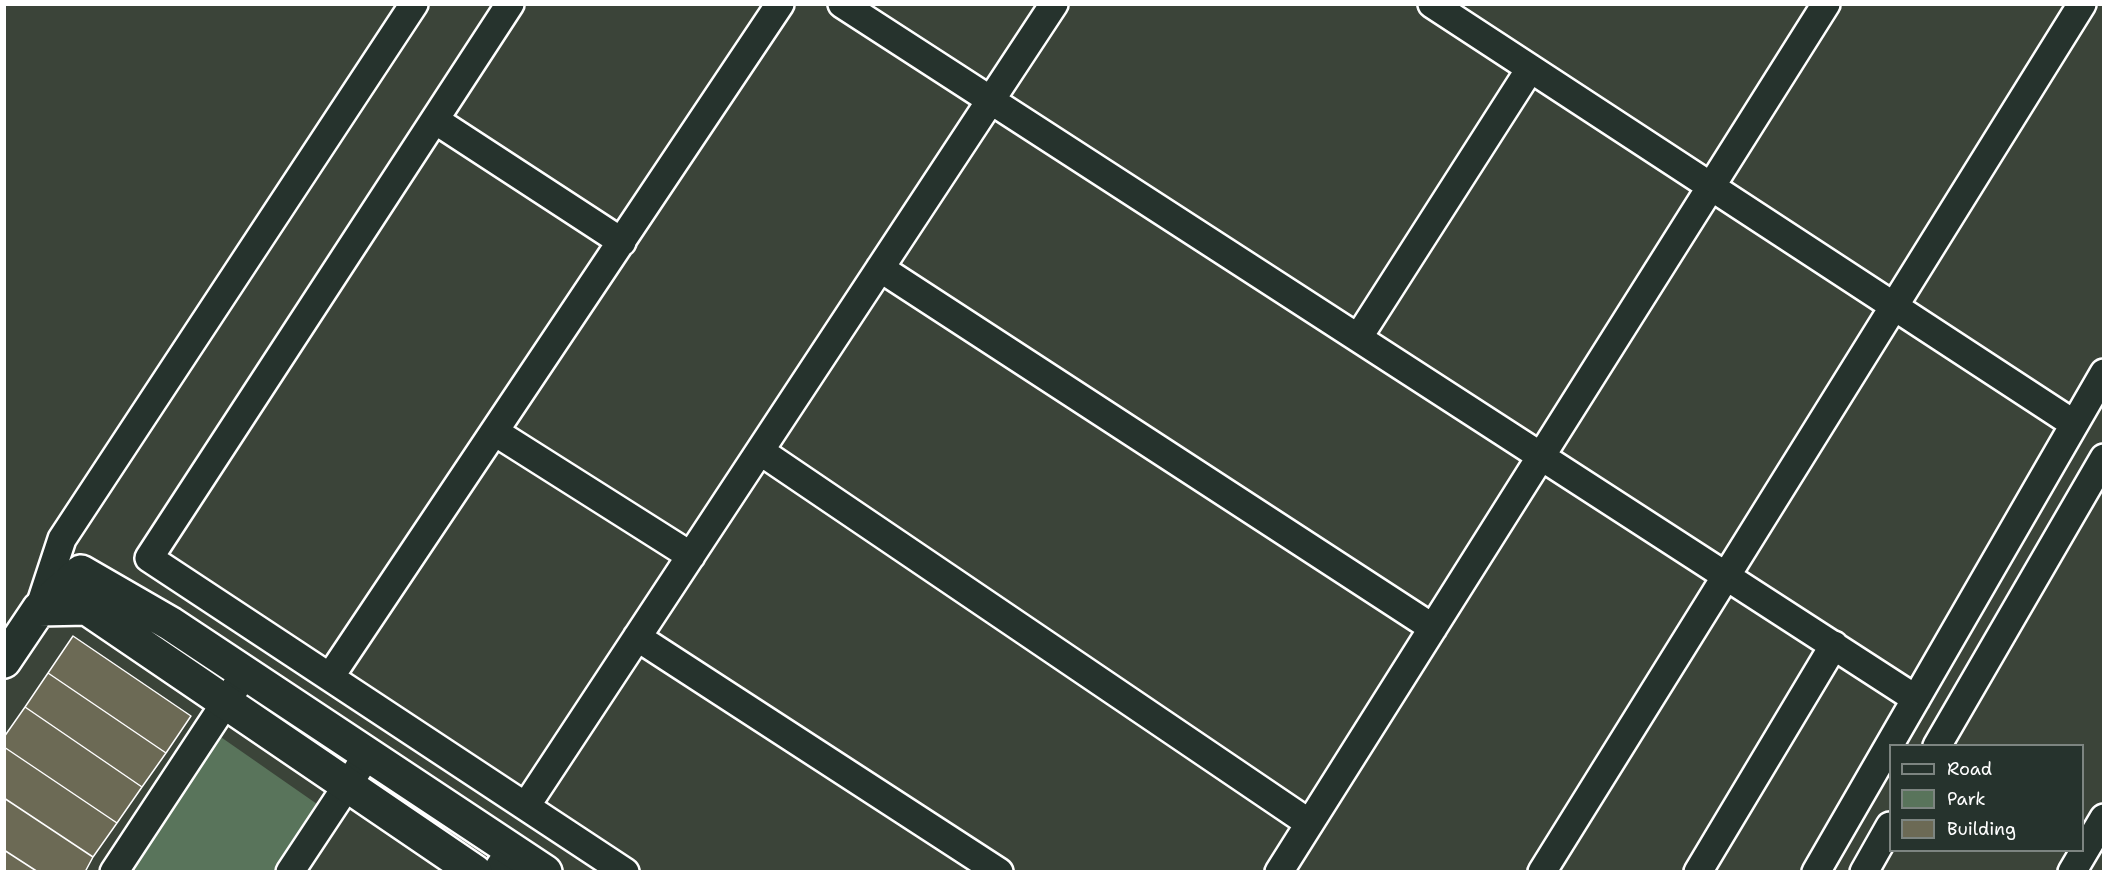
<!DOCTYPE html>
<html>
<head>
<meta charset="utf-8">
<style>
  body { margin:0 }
  #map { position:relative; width:2108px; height:876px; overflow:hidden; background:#3b4439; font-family:"Shantell Sans",sans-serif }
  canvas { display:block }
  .frame { position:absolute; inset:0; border:6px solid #fff; pointer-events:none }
  .legend { position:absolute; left:1889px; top:744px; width:195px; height:108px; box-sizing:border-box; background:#26332d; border:2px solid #7d8581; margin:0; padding:8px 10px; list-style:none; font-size:18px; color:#fff }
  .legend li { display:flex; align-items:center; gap:12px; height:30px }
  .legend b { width:30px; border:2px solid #7d8581 }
</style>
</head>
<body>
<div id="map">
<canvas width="2108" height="876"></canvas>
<div class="frame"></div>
<ul class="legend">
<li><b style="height:8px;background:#26332d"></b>Road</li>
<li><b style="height:16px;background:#59745b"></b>Park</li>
<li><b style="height:16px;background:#6c6a55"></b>Building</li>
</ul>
</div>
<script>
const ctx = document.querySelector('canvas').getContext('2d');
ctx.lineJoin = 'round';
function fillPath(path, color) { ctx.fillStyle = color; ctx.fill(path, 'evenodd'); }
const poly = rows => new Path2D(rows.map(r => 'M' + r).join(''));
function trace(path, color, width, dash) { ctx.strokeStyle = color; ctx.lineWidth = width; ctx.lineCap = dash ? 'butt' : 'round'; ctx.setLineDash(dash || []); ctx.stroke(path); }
const green = poly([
  [215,733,317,804,274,871,127,872]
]);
const building = poly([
  [73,636,191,716,166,753,48,673,73,636],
  [48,673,166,753,142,787,25,707,48,673],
  [25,707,142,787,117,823,4,747,4,737,25,707],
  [4,747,117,823,93,857,4,798,4,747],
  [4,798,93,857,85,872,38,872,4,850,4,798],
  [4,850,38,872,4,872,4,850]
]);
const street = poly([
  [510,4,149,558,625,872],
  [842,4,1916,699],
  [1432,4,2074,424],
  [435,120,622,242],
  [880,268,1433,628],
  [1358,338,1530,69],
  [495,432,691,556],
  [760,451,1309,823],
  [39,609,62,539,414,4],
  [637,637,999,872],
  [330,677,780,4],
  [1937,746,2104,458],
  [526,806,1054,4],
  [114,872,245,673],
  [290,872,368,754],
  [496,872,511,849],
  [1279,872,1826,4],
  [1542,872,2082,4],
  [1698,872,1834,645],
  [1816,872,2104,373],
  [1864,872,1890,826],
  [2072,872,2104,818]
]);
const secondary = poly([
  [39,609,87,608,475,872],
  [4,661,39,609,81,572,171,624,545,872]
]);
fillPath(green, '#59745b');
fillPath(building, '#6c6a55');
trace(building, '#fff', 1.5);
trace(street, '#fff', 32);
trace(secondary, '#fff', 38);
trace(street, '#26332d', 27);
trace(secondary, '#26332d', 33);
</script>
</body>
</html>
